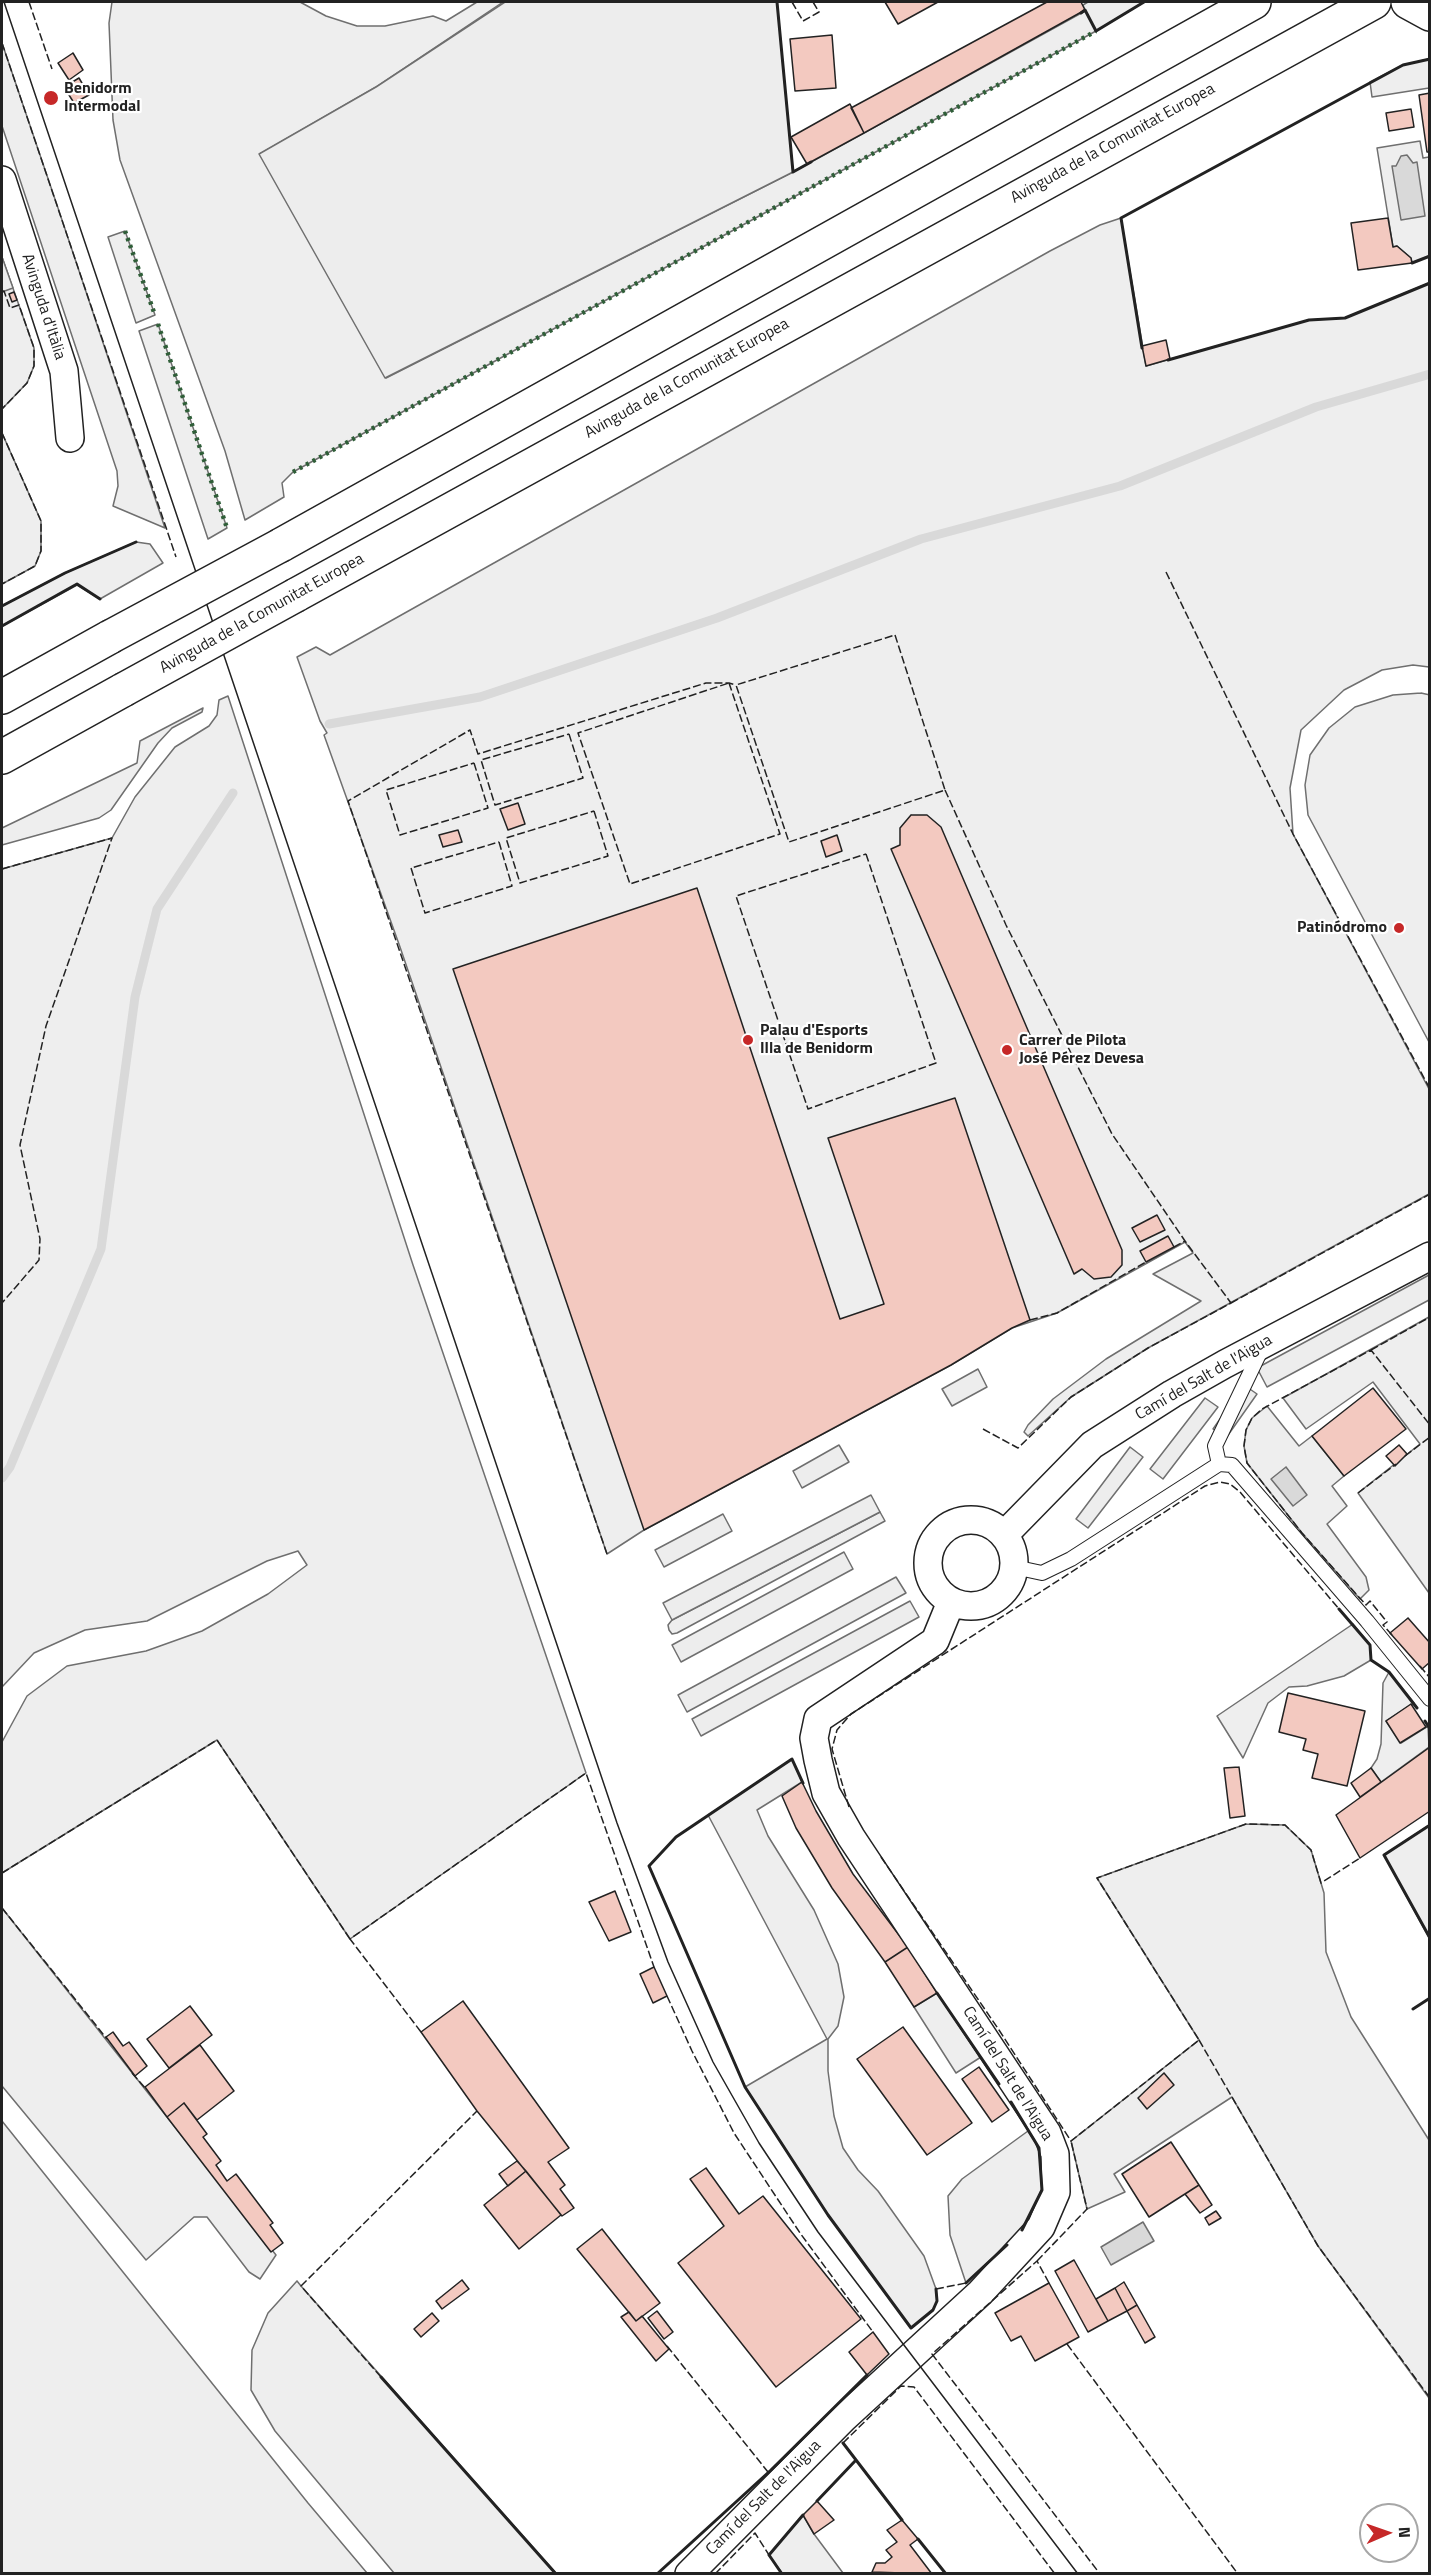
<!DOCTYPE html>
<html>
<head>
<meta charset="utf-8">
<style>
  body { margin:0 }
  #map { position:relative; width:1431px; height:2575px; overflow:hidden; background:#fff; font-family:"Titillium Web",sans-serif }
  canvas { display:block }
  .frame { position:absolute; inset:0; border:3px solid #222; pointer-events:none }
  .north { position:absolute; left:1359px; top:2503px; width:60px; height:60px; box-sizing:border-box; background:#fff; border:2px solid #a7a7a7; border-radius:50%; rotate:88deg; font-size:16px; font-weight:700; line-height:24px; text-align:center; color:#222 }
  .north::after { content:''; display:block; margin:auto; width:21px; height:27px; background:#c62828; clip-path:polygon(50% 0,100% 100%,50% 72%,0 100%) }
</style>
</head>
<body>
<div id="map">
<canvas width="1431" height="2575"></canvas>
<div class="frame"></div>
<div class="north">N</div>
</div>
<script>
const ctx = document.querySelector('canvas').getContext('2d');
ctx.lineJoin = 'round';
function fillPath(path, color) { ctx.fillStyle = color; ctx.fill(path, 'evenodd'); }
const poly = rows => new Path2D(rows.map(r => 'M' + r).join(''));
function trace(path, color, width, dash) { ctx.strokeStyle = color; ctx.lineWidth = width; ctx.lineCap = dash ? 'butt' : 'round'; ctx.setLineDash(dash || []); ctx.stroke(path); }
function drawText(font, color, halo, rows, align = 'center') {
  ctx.font = font + ' "Titillium Web",sans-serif'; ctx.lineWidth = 4.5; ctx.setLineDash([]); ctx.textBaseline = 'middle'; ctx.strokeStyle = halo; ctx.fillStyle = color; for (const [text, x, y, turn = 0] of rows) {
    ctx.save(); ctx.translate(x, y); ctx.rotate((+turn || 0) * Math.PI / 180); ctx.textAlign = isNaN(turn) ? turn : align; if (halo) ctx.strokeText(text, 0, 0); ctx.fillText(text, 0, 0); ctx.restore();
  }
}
const green = poly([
  [112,2,300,2,326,16,357,26,385,26,433,16,446,21,477,2,503,2,376,87,260,154,386,378,793,172,1085,11,1083,5,1088,2,1144,2,1096,31,293,472,282,483,284,497,245,520,225,451,120,160,113,120,109,23,112,2],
  [2,43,58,208,165,528,113,506,118,486,117,471,2,126,2,43],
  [1429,59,1429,88,1372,97,1370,82,1403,65,1429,59],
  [1420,141,1423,158,1429,157,1429,256,1412,263,1411,258,1397,246,1393,247,1377,148,1420,141],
  [1121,218,1146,366,1309,320,1345,318,1429,283,1429,667,1413,665,1382,670,1344,690,1301,730,1290,788,1293,834,1429,1089,1429,1194,1148,1348,1071,1397,1028,1436,1024,1432,1028,1425,1053,1399,1106,1359,1201,1301,1153,1274,1193,1253,1185,1242,1057,1313,1012,1328,951,1365,644,1530,607,1554,400,947,324,735,327,733,320,721,297,657,316,647,330,655,1050,251,1100,225,1121,218],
  [125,231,155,315,136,323,108,237,125,231],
  [2,257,34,348,34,366,27,383,2,409,2,257],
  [158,324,227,528,208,539,139,331,158,324],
  [2,433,41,521,41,551,35,566,2,584,2,433],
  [136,542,150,544,163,563,100,599,77,585,2,626,2,606,65,573,136,542],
  [1421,693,1430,695,1429,1042,1308,815,1305,785,1310,755,1329,728,1355,707,1393,695,1421,693],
  [228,696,413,1265,586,1773,350,1939,217,1740,2,1873,2,1742,27,1696,67,1666,146,1651,202,1631,268,1594,307,1565,298,1551,267,1561,147,1621,85,1630,34,1653,2,1687,2,869,112,838,135,797,175,747,209,726,217,715,219,700,228,696],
  [203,708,202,712,172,728,158,743,111,810,99,818,2,845,2,828,137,763,140,741,203,708],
  [1429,1317,1429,1593,1358,1493,1420,1444,1373,1382,1306,1429,1283,1398,1429,1317],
  [1267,1406,1299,1446,1312,1436,1344,1476,1332,1486,1347,1506,1327,1524,1366,1577,1369,1590,1360,1599,1302,1533,1247,1463,1244,1446,1246,1430,1252,1418,1267,1406],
  [880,1512,885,1521,677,1633,672,1634,669,1630,668,1625,672,1620,880,1512],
  [1353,1624,1370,1645,1371,1660,1344,1676,1307,1686,1289,1687,1268,1703,1243,1758,1217,1716,1353,1624],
  [1389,1672,1414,1703,1386,1721,1401,1743,1428,1726,1429,1747,1381,1782,1371,1768,1377,1759,1381,1744,1383,1683,1389,1672],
  [792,1759,802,1782,757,1810,768,1836,814,1910,838,1964,844,1997,838,2026,828,2039,828,2071,834,2116,843,2148,858,2170,878,2191,924,2256,936,2289,937,2301,933,2310,911,2328,828,2215,745,2087,827,2039,708,1815,792,1759],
  [1246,1824,1285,1825,1311,1850,1324,1893,1326,1952,1351,2017,1429,2140,1429,2398,1318,2246,1232,2097,1114,2174,1125,2192,1087,2209,1071,2141,1199,2040,1097,1878,1246,1824],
  [1429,1825,1429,1938,1384,1855,1429,1825],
  [2,1908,276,2255,260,2279,249,2272,207,2217,194,2217,146,2260,2,2086,2,1908],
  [937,1993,981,2057,956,2073,914,2007,937,1993],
  [2,2121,308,2503,367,2573,2,2573,2,2121],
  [1028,2131,1039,2148,1042,2190,1022,2230,966,2283,950,2235,948,2196,962,2179,1028,2131],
  [297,2281,301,2286,556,2573,394,2573,275,2431,251,2390,252,2350,268,2313,297,2281],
  [803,2515,814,2534,843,2573,782,2573,769,2555,803,2515]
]);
const parking = poly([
  [505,2,777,2,793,172,385,378,259,154,376,87,505,2],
  [2,257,13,288,2,292,2,257],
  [1429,1275,1429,1300,1267,1387,1257,1368,1429,1275],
  [978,1369,987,1387,952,1406,942,1389,978,1369],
  [1244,1385,1257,1394,1226,1438,1213,1429,1244,1385],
  [1205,1398,1218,1407,1163,1479,1150,1469,1205,1398],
  [839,1445,849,1462,802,1488,793,1471,839,1445],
  [1130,1447,1143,1457,1088,1528,1076,1519,1130,1447],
  [871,1495,880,1512,672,1620,663,1603,871,1495],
  [723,1514,732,1531,664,1567,655,1550,723,1514],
  [844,1552,853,1569,681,1662,672,1645,844,1552],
  [896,1577,906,1593,687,1712,678,1695,896,1577],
  [910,1601,919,1617,701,1736,692,1719,910,1601]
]);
const water = poly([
  [1407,155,1413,163,1417,162,1425,216,1401,220,1392,166,1396,166,1401,156,1407,155],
  [1286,1467,1307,1495,1293,1506,1271,1479,1286,1467],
  [1143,2222,1154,2241,1111,2265,1101,2247,1143,2222]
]);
const stream = poly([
  [329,724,480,697,717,618,921,539,1120,486,1316,407,1430,374],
  [2,1478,10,1467,101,1249,135,997,157,909,233,793]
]);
const building = poly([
  [885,2,938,2,898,24,885,2],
  [1047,2,1081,2,1085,10,864,133,851,108,1047,2],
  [832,35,836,88,795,91,790,39,832,35],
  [73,53,83,70,69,80,58,63,73,53],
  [79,78,89,95,74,103,64,87,79,78],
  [1430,93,1430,152,1427,152,1419,95,1430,93],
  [850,104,864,133,807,164,791,137,850,104],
  [1411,109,1414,127,1389,131,1386,113,1411,109],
  [1388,218,1393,247,1397,246,1411,258,1412,263,1358,270,1351,223,1388,218],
  [14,292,17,300,12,302,9,294,14,292],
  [1166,340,1170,359,1146,366,1142,346,1166,340],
  [518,803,525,824,508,830,500,809,518,803],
  [911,815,927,815,941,827,1122,1250,1122,1265,1111,1277,1094,1279,1082,1269,1074,1274,891,849,900,845,900,828,911,815],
  [458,830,462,842,443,847,439,835,458,830],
  [837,835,842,851,826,857,821,841,837,835],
  [697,888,840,1319,884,1304,828,1138,955,1098,1030,1320,1012,1328,951,1365,644,1530,453,969,697,888],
  [1157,1215,1165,1230,1140,1242,1132,1228,1157,1215],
  [1168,1236,1174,1247,1146,1262,1140,1251,1168,1236],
  [1373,1388,1406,1429,1344,1476,1312,1436,1373,1388],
  [1399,1445,1407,1454,1395,1466,1386,1456,1399,1445],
  [1408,1618,1430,1643,1430,1662,1422,1669,1390,1633,1408,1618],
  [1288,1693,1365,1711,1347,1786,1312,1778,1318,1754,1303,1750,1306,1739,1279,1732,1288,1693],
  [1411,1704,1426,1727,1400,1743,1386,1721,1411,1704],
  [1430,1747,1430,1811,1360,1858,1336,1815,1430,1747],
  [1239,1767,1245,1816,1230,1818,1224,1768,1239,1767],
  [1371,1768,1381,1782,1360,1797,1351,1783,1371,1768],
  [802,1782,816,1811,853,1874,908,1947,885,1962,832,1888,796,1828,782,1796,802,1782],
  [615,1891,631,1932,609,1941,589,1902,615,1891],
  [908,1947,937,1993,914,2007,885,1962,908,1947],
  [654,1967,667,1996,653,2003,640,1974,654,1967],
  [463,2001,569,2148,548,2162,565,2185,560,2189,574,2208,562,2216,477,2111,421,2032,463,2001],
  [190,2006,212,2035,169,2068,147,2039,190,2006],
  [903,2027,972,2123,927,2155,857,2059,903,2027],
  [113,2032,123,2046,129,2042,147,2066,135,2076,106,2037,113,2032],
  [200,2045,234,2091,197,2120,184,2103,167,2117,145,2087,200,2045],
  [979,2067,1009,2110,992,2122,962,2079,979,2067],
  [1164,2073,1174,2085,1147,2109,1138,2098,1164,2073],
  [184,2103,207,2134,203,2137,221,2161,216,2165,227,2181,236,2174,273,2223,270,2225,283,2243,271,2252,167,2117,184,2103],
  [1171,2142,1199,2185,1149,2217,1122,2174,1171,2142],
  [517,2161,526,2171,508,2186,499,2174,517,2161],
  [706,2168,739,2214,763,2196,861,2319,776,2387,678,2263,724,2226,690,2179,706,2168],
  [526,2171,561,2215,519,2249,484,2205,526,2171],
  [1199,2185,1212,2205,1200,2213,1185,2194,1199,2185],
  [1216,2211,1221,2218,1209,2225,1205,2218,1216,2211],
  [602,2229,660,2303,636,2321,577,2249,602,2229],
  [1074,2260,1108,2321,1088,2332,1055,2271,1074,2260],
  [462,2280,469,2289,442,2309,436,2301,462,2280],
  [1124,2282,1137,2305,1127,2311,1115,2288,1124,2282],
  [1049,2283,1079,2337,1035,2361,1021,2336,1011,2341,995,2313,1049,2283],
  [1115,2288,1127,2311,1108,2321,1096,2299,1115,2288],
  [1137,2305,1155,2337,1145,2343,1127,2311,1137,2305],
  [657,2311,673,2332,664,2339,648,2318,657,2311],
  [629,2312,636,2321,642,2316,669,2349,656,2361,621,2317,629,2312],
  [432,2313,439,2321,421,2337,414,2329,432,2313],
  [873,2332,889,2354,867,2375,849,2352,873,2332],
  [817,2501,834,2520,814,2534,803,2515,817,2501],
  [902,2520,918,2539,910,2545,932,2574,872,2572,876,2563,885,2563,892,2557,886,2550,897,2542,887,2530,902,2520]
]);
const service = poly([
  [1219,1464,1215,1446,1262,1348],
  [1014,1567,1042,1573,1071,1559,1219,1464,1232,1465,1367,1621,1430,1699]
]);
const minor = poly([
  [2,180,64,371,70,438],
  '928 1563a43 43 0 1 1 86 0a43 43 0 1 1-86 0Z',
  [1004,1535,1092,1445,1172,1394,1225,1364,1430,1256],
  [689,2574,844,2418,980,2293,1041,2227,1056,2192,1055,2154,1047,2133,851,1837,826,1793,818,1760,814,1738,818,1719,935,1641,951,1602]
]);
const secondary = poly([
  [1408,2,1430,14],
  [281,545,1254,2],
  [296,595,1374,2],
  [2,697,110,637],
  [2,757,123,690]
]);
const tram = poly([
  [4,2,617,1823,668,1962,713,2062,759,2143,818,2232,1078,2574]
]);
const secondaryBridge = poly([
  [110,637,281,545],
  [123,690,296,595]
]);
const hedge = poly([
  [125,231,155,315],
  [158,324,227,528],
  [293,472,1096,31]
]);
const fence = poly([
  [29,2,52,69],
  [792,2,803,21,819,12,813,2],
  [2,43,176,557],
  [2,292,4,291,10,308,19,305,34,348,34,366,27,383,2,409],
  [2,433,41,521,41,551,35,566,2,584],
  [1166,572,1293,834,1430,1089],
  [895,635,945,790,789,842,736,685,895,635],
  [729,683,780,834,630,884,578,733,729,683],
  [569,734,583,778,495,805,481,760,569,734],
  [474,763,488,808,400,835,386,790,474,763],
  [945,790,1006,925,1112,1134,1185,1241,1174,1247],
  [594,811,608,856,520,883,506,838,594,811],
  [499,842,512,886,425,913,411,868,499,842],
  [866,854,936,1063,808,1109,736,896,866,854],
  [2,869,112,838,46,1026,20,1145,40,1239,39,1260,2,1303],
  [1231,1303,1430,1194],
  [1030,1320,1057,1313,1146,1262],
  [1371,1350,1430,1317],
  [983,1429,1018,1448,1071,1397,1148,1348,1231,1303,1185,1241],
  [1405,1456,1430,1437],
  [1358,1493,1396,1464],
  [607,1554,348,801,470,730,478,754,706,683,729,683,736,685],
  [1392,1635,1383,1625,1387,1622,1370,1601,1366,1605,1302,1533,1247,1463,1244,1446,1246,1430,1252,1418,1262,1409,1371,1350,1430,1425],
  [1420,1666,1430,1678],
  [849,1807,832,1749,837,1730,851,1714,1205,1486,1220,1482,1230,1484,1240,1492,1339,1609],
  [881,1857,999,2030,1071,2141,1199,2040,1097,1878,1246,1824,1285,1825,1311,1850,1321,1883,1360,1858],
  [2,1873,217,1740,350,1939],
  [2,1908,107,2039],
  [667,1996,692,2051,734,2133,800,2233,873,2332],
  [421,2032,350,1939,586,1773,654,1967],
  [1199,2040,1318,2246,1430,2398],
  [132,2073,146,2089],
  [1037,2261,1087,2209,1071,2141],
  [1049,2283,1037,2261,932,2354,1100,2574],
  [936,2289,966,2283],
  [1067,2344,1238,2574],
  [667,2346,768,2472],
  [381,2377,301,2286,477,2111],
  [843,2443,901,2386,914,2387,1055,2574],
  [715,2574,755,2533,769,2555]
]);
const wall = poly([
  [777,2,793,172,811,162],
  [1081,13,1085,10,1096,31,1144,2],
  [1412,263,1430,256],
  [1142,348,1121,218,1403,65,1430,59],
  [1168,360,1309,320,1345,318,1430,283],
  [2,606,65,573,136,542],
  [2,626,77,584,100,599],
  [1339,1609,1370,1645,1371,1660,1389,1672,1417,1708],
  [1425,1721,1430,1729],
  [803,1783,792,1759,676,1837,649,1866,745,2087,828,2215,911,2328,933,2310,937,2301,936,2289],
  [1430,1825,1384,1855,1430,1938],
  [937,1993,999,2084],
  [1413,2009,1430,1998],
  [1011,2102,1039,2148,1042,2190,1022,2230],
  [966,2283,1007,2245],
  [381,2377,556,2574],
  [843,2443,902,2520],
  [817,2501,856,2460],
  [918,2539,946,2574],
  [657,2574,771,2470,867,2375],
  [782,2574,769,2555,803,2515]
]);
const markers = [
  [51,98,8,"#c62828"],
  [1399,928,6,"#c62828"],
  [748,1040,6,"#c62828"],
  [1007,1050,6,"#c62828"]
];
const poiNames = [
  ["Benidorm",64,89],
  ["Intermodal",64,107],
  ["Patinódromo",1387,928,"right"],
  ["Palau d'Esports",760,1031],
  ["Illa de Benidorm",760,1049],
  ["Carrer de Pilota",1019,1041],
  ["José Pérez Devesa",1019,1059]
];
const streetNames = [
  ["Avinguda de la Comunitat Europea",1113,144,-29],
  ["Avinguda d'Itàlia",43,307,72],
  ["Avinguda de la Comunitat Europea",687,379,-29],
  ["Avinguda de la Comunitat Europea",262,614,-29],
  ["Camí del Salt de l'Aigua",1204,1378,-30],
  ["Camí del Salt de l'Aigua",1007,2074,58],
  ["Camí del Salt de l'Aigua",764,2498,-45]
];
fillPath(green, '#eee');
trace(green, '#6f6f6f', 1.5);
fillPath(parking, '#ededed');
trace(parking, '#6f6f6f', 1.5);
fillPath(water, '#d9d9d9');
trace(water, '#6f6f6f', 1.5);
trace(stream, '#d9d9d9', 9);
fillPath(building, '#f3c9c0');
trace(building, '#222', 1.5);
trace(service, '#222', 16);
trace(minor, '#222', 30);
trace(secondary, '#222', 36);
trace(service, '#fff', 14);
trace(minor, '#fff', 27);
trace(secondary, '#fff', 33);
trace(tram, '#222', 1.5);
trace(secondaryBridge, '#222', 36, []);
trace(secondaryBridge, '#fff', 33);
trace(hedge, '#2f5e38', 4.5, [3, 4.5]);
trace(fence, '#222', 1.5, [8, 3]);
trace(wall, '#222', 3);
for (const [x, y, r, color] of markers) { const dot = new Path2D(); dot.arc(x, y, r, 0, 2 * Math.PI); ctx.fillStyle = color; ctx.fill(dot); trace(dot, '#fff', 2); }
drawText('bold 16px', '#222', '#fff', poiNames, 'left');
drawText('16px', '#222', '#fff', streetNames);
</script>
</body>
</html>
